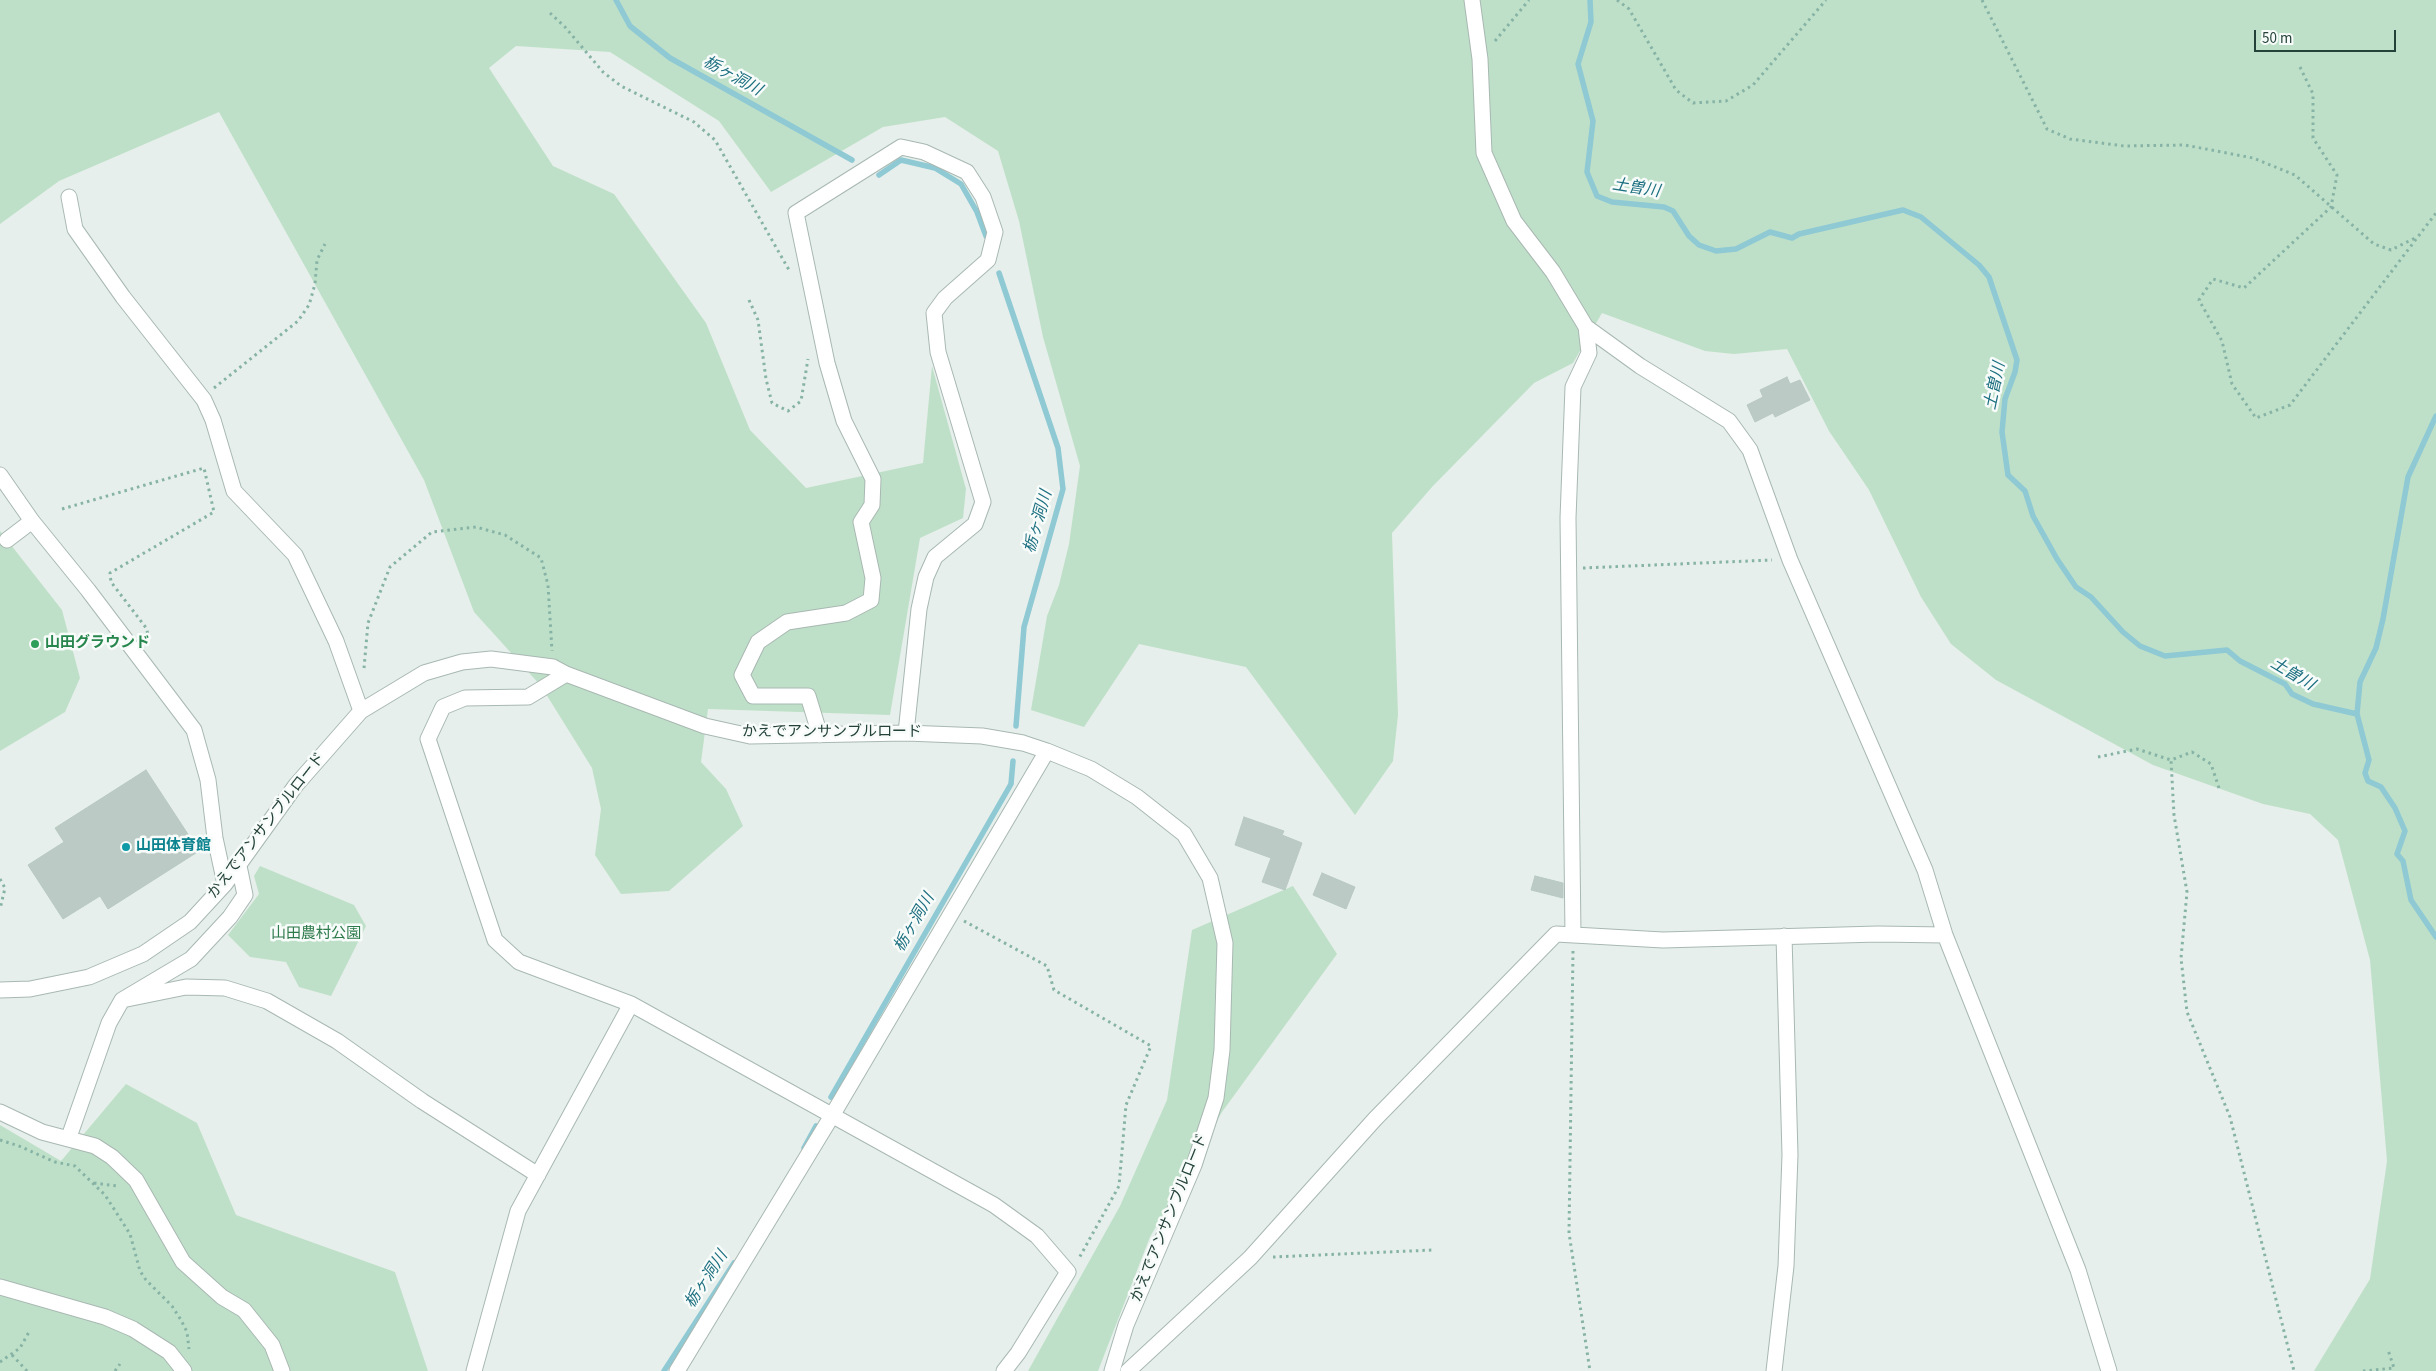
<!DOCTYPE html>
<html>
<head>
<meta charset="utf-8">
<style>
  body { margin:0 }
  #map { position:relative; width:2436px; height:1371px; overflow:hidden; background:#e6efeb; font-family:"Source Sans 3",sans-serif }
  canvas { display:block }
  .scale { position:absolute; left:2254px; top:30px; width:142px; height:22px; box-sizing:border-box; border:2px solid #24423a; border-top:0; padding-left:6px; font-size:15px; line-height:18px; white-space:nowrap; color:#24423a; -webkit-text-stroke:4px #f7fbf9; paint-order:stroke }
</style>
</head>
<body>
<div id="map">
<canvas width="2436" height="1371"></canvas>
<div class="scale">50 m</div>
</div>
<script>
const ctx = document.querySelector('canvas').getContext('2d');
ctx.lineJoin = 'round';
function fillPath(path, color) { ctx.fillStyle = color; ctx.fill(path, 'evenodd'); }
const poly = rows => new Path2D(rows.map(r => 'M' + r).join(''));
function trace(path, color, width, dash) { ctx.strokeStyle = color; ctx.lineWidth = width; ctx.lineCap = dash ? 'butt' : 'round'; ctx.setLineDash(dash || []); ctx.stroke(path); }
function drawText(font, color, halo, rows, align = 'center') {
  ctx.font = font + ' "Source Sans 3","Noto Sans JP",sans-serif'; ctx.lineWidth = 5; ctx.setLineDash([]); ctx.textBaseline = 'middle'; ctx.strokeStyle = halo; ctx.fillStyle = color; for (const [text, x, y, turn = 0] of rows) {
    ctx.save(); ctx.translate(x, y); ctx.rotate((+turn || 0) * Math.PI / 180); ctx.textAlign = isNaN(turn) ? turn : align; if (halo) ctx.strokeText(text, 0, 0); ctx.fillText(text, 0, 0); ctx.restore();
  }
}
const green = poly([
  [0,0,2436,0,2436,1371,2314,1371,2370,1279,2387,1161,2370,960,2338,840,2310,814,2263,804,2153,765,1996,680,1951,644,1921,597,1869,490,1829,431,1787,349,1734,354,1705,351,1602,313,1573,363,1534,383,1432,487,1392,533,1398,715,1393,761,1355,815,1246,667,1139,644,1084,727,1031,710,1047,616,1059,585,1069,544,1080,466,1043,337,1019,221,998,151,945,117,883,127,771,192,719,121,610,52,516,46,489,68,553,166,614,194,706,323,750,430,806,488,923,463,932,366,966,489,963,518,920,538,890,715,708,709,701,762,726,789,743,826,669,891,621,894,595,855,601,809,592,768,541,686,474,612,424,480,219,112,59,181,0,224],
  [0,531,62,610,80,678,65,712,0,751],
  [260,866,354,905,366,926,331,996,299,987,286,962,250,957,228,935,259,894,254,876],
  [1293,886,1337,954,1222,1112,1150,1237,1098,1371,1028,1371,1120,1206,1167,1100,1192,930],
  [126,1084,197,1123,236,1215,395,1272,428,1371,0,1371,0,1125,61,1161]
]);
const stream = poly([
  [616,0,630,26,670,58,852,160],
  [1590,0,1591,22,1578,64,1593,121,1587,172,1597,196,1612,202,1664,207,1673,211,1689,236,1699,245,1716,251,1736,249,1770,232,1792,238,1799,234,1903,210,1921,217,1979,265,1989,277,2017,360,2015,372,2005,399,2002,432,2008,475,2025,491,2033,516,2057,559,2076,587,2091,597,2123,632,2140,646,2165,656,2227,650,2240,661,2285,684,2292,694,2313,704,2357,714],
  [879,175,901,160,935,168,961,184,977,212,986,236],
  [999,273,1058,448,1063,489,1024,627,1016,726],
  [2436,416,2408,477,2383,619,2376,648,2360,682,2357,714,2369,760,2365,773,2368,781,2381,787,2395,808,2405,831,2397,854,2403,861,2411,900,2436,937],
  [831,1097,1011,784,1013,761],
  [804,1148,816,1126],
  [664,1371,734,1263]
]);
const building = poly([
  [1787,377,1790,384,1800,380,1810,400,1775,417,1773,413,1755,422,1747,405,1763,397,1760,390,1787,377],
  [146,770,199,851,108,909,100,896,63,919,28,865,64,842,55,828,146,770],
  [1244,817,1284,831,1282,835,1302,843,1285,890,1262,882,1271,858,1235,845,1244,817],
  [1322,873,1355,887,1346,909,1313,895,1322,873],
  [1535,876,1563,883,1563,898,1531,890,1535,876]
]);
const path = poly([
  [1617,0,1629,9,1676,90,1693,103,1726,101,1753,85,1826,0],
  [1982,0,2047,129,2070,139,2124,146,2185,145,2253,158,2295,175,2374,244,2391,250,2415,238],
  [550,13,565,27,603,72,621,86,694,122,715,140,789,270],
  [1495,41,1529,0],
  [2300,67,2313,94,2313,138,2337,175,2331,207,2244,288,2213,279,2199,300,2222,341,2232,384,2256,418,2290,405,2436,213],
  [749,300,758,320,766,379,772,403,788,411,801,401,808,359],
  [214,388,298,321,309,305,315,284,317,260,325,244],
  [62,509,204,468,214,512,110,573,111,582,147,629,148,639],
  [1583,568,1772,560],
  [364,668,368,623,390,567,432,532,476,527,505,535,541,558,548,585,552,651],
  [2098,757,2137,749,2171,760],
  [2219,788,2211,764,2192,752,2171,760,2174,815,2187,892,2181,958,2187,1012,2230,1117,2294,1371],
  [0,879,5,888,0,909],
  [964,921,1047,966,1054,990,1151,1046,1126,1105,1119,1186,1078,1260],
  [1573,951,1569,1233,1590,1371],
  [0,1140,19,1146,55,1162,75,1166,105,1195,130,1234,140,1271,146,1280,172,1306,181,1320,187,1332,189,1349],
  [94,1183,117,1186],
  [1273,1257,1433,1250],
  [12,1355,27,1371],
  [0,1362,20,1348,29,1332],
  [115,1371,120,1364],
  [2363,1371,2394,1368,2388,1350]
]);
const minor = poly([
  [1472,0,1480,59,1484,153,1514,221,1553,272,1586,327,1640,366,1729,421,1750,450,1790,560,1925,870,1945,935,2078,1270,2109,1371],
  [69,197,75,229,123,297,204,400,213,420,234,491,295,555,336,641,361,711],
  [0,475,32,521,88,590,194,730,208,780,215,838,225,884],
  [7,540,32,521],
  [566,674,528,697,465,698,443,707,428,739,495,940,519,962,631,1004,994,1205,1037,1236,1068,1272,1018,1353,1004,1371],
  [820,735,808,696,753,696,742,675,758,642,787,622,846,613,871,600,873,578,861,522,872,505,873,479,844,421,827,363,796,213,901,147,924,152,967,172,983,197,995,232,988,260,945,298,934,313,938,352,983,502,975,524,935,557,926,577,919,609,906,733],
  [1573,935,1568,518,1573,387,1589,353,1586,327],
  [0,990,30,989,89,977,143,954,190,922,225,884,296,785,361,711,424,673,462,662,491,659,553,667,566,674,705,726,750,736,906,733,982,736,1023,743,1047,751,1091,769,1137,797,1184,834,1210,878,1225,943,1222,1050,1216,1098,1194,1165,1126,1325,1112,1371],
  [122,1000,186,987,225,988,267,1001,337,1041,422,1101,538,1175],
  [0,1112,42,1132,95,1146,112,1157,136,1180,183,1262,222,1297,244,1310,272,1345,282,1371],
  [69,1137,109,1023,122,1000,191,959,230,917,245,895,239,866],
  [0,1287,105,1317,133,1329,169,1352,184,1371],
  [474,1371,518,1211,631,1004],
  [677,1371,833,1114,1047,751],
  [1128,1371,1250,1258,1375,1119,1556,934,1663,940,1878,934,1945,935],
  [1774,1371,1786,1266,1790,1155,1784,936]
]);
const markers = [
  [35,644,5,"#2e9e5b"],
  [126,847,5,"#0f9aa8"]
];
const leisureNames = [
  ["山田グラウンド",45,644]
];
const streetNames = [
  ["かえでアンサンブルロード",832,733],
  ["かえでアンサンブルロード",267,826,-52],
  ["かえでアンサンブルロード",1170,1218,-68]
];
const cultureNames = [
  ["山田体育館",136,847]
];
const parkNames = [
  ["山田農村公園",316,935]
];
const waterNames = [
  ["栃ヶ洞川",732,77,29],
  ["土曽川",1636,189,9],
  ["土曽川",1996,386,-78],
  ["栃ヶ洞川",1039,522,-74],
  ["土曽川",2292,675,31],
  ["栃ヶ洞川",915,923,-60],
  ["栃ヶ洞川",707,1280,-57]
];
fillPath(green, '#bfe0c8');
trace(stream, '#8ec9d4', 5.5);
fillPath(building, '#bbcac4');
trace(building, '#b8c9c2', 1);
trace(minor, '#a8b8b2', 17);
trace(path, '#86b3a5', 3, [2.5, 4]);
trace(minor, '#fff', 15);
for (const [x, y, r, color] of markers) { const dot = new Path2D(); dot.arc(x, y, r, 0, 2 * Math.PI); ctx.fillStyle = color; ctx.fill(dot); trace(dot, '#f7fbf9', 2); }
drawText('bold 15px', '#27864d', '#f7fbf9', leisureNames, 'left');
drawText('15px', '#24423a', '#f7fbf9', streetNames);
drawText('bold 15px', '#0d838f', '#f7fbf9', cultureNames, 'left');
drawText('15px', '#2d7a4b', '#f7fbf9', parkNames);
drawText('italic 16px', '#1c6f80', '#f7fbf9', waterNames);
</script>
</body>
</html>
